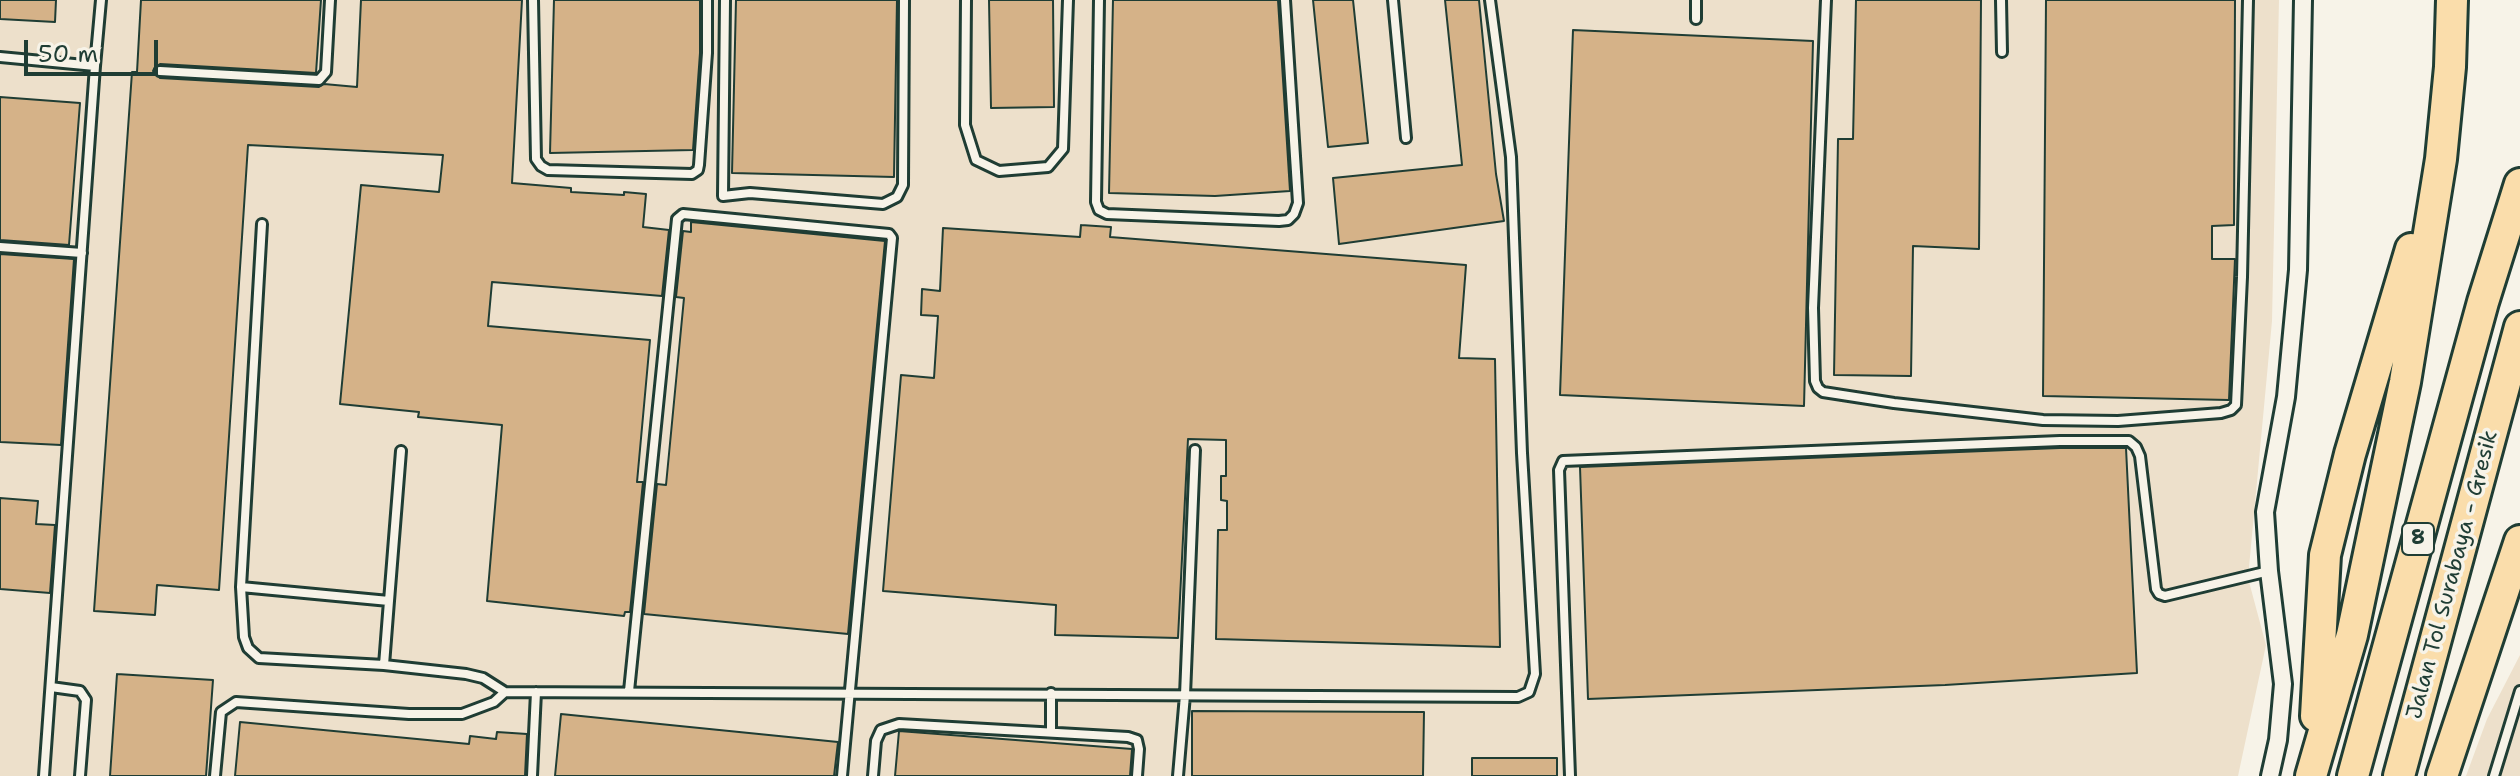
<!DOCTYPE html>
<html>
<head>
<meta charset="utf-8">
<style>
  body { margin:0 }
  #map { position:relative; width:2520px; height:776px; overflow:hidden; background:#f7f3e8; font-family:"Shantell Sans",sans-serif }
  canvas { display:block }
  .scale { position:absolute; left:24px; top:40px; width:134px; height:36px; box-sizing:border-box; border:4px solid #1f3d34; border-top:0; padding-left:10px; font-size:24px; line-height:28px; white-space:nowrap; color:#1f3d34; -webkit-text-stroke:6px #f7f3e8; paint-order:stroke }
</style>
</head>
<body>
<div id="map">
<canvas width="2520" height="776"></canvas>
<div class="scale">50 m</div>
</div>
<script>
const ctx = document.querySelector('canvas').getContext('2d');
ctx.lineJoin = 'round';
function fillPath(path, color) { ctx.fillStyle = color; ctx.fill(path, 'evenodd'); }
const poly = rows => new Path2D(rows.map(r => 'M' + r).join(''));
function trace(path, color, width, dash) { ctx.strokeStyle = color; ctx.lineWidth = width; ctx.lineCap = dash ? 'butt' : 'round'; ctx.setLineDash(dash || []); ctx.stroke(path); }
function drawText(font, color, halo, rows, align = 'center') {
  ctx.font = font + ' "Shantell Sans",sans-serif'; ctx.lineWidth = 7; ctx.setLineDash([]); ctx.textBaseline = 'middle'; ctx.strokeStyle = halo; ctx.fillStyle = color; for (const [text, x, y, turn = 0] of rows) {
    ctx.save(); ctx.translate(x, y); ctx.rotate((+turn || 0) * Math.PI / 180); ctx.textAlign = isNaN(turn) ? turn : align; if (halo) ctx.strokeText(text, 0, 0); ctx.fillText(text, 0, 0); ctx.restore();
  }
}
const built = poly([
  [0,0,2279,0,2272,321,2248,578,2266,645,2238,776,0,776],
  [2520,655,2520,776,2466,776,2487,719]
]);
const building = poly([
  [0,0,56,0,55,22,0,19,0,0],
  [141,0,321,0,316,73,160,64,155,67,153,71,160,78,319,87,324,84,357,87,361,0,522,0,512,183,571,188,571,192,624,195,624,192,646,194,643,227,669,230,662,296,492,282,488,326,650,340,637,482,643,482,630,612,625,612,624,616,487,601,502,425,418,417,419,412,340,404,361,185,439,192,443,155,248,145,219,590,157,585,155,615,94,611,132,72,137,72,141,0],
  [554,0,700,0,700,53,693,150,550,153,554,0],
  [736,0,897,0,894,177,732,173,736,0],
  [989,0,1053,0,1054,107,991,108,989,0],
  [1113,0,1278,0,1290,191,1215,196,1109,193,1113,0],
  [1313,0,1353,0,1368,143,1328,147,1313,0],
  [1445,0,1479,0,1496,174,1504,221,1339,244,1333,178,1462,165,1445,0],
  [1856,0,1981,0,1979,249,1913,246,1911,376,1834,375,1838,139,1853,139,1856,0],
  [2046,0,2235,0,2234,225,2212,226,2212,259,2235,259,2229,400,2043,396,2046,0],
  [1573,30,1813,41,1804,406,1560,395,1573,30],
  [0,97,80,103,69,245,0,240,0,97],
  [691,222,885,241,848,634,644,614,657,484,666,485,684,298,676,297,683,231,691,232,691,222],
  [1081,225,1111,227,1110,237,1466,265,1459,358,1495,359,1500,647,1216,639,1218,530,1227,530,1227,501,1221,500,1221,476,1226,476,1226,440,1188,439,1178,638,1055,635,1056,605,883,591,901,375,934,378,938,316,921,315,922,289,940,291,943,228,1080,237,1081,225],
  [0,254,74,259,61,445,0,442,0,254],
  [2060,448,2126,448,2137,673,1945,685,1588,699,1580,467,2060,448],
  [0,498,38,501,36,524,55,525,50,593,0,589,0,498],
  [117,674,213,680,206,776,110,776,117,674],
  [1192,711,1424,712,1423,776,1192,776,1192,711],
  [561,714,838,742,834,776,555,776,561,714],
  [240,722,469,744,470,736,496,739,497,732,527,734,525,776,235,776,240,722],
  [899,731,1132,749,1130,776,895,776,899,731],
  [1472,758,1557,758,1557,776,1472,776,1472,758]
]);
const service = poly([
  [533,0,536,159,541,166,548,170,692,174,698,170,699,165,707,53,707,0],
  [725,0,723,196,750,193,883,204,897,197,903,185,904,0],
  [966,0,965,125,976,160,999,171,1048,167,1063,149,1068,0],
  [1099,0,1096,202,1099,210,1107,214,1279,221,1288,220,1294,214,1298,203,1285,0],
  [1393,0,1406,138],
  [1826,0,1813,308,1815,381,1818,388,1823,392,1894,403,2043,420,2118,421,2221,413,2231,410,2236,405,2242,277,2248,0],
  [2001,0,2002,52],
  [1696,19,1696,0],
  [0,57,95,66,101,0],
  [160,71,319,80,326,72,330,0],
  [262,224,241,587,244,637,248,648,259,658,384,665,466,674,483,678,505,692],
  [0,247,82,253],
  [241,587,389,601,384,665],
  [389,601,401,451],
  [51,687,80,691,86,700,80,776],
  [629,691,677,219,683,214,889,234,892,238,842,776],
  [1051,731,1051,693],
  [44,776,95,66],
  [215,776,221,712,236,702,409,714,462,714,494,702,505,692,1518,697,1529,692,1535,674,1522,453,1511,157,1490,0],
  [532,776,536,692],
  [873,776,876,741,881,730,899,724,1128,737,1137,740,1139,749,1137,776],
  [1178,776,1185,695,1195,450],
  [1570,776,1559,470,1563,461,2060,441,2129,441,2136,447,2140,456,2156,589,2159,594,2165,596,2269,571],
  [2494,776,2520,691]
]);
const minor = poly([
  [2270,776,2278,740,2283,684,2269,571,2265,512,2286,397,2298,270,2303,0]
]);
const motorway = poly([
  [2316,716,2325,555,2350,454,2411,249],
  [2311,776,2352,635,2405,382,2441,159,2450,67,2452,0],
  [2353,776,2483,302,2520,184],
  [2399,776,2520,327],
  [2442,776,2520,541]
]);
const shields = [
  [2418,539,32]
];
const shieldNames = [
  ["8",2418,539]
];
const streetNames = [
  ["Jalan Tol Surabaya - Gresik",2453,575,-75]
];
fillPath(built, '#ede0cb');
fillPath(building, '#d5b288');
trace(building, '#1f3d34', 2);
trace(service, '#1f3d34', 14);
trace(minor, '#1f3d34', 22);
trace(motorway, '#1f3d34', 36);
trace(service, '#f7f3e8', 8);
trace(minor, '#f7f3e8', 16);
trace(motorway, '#faddab', 30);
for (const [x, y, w] of shields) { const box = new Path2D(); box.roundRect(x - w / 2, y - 16, w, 32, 6); ctx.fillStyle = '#f7f3e8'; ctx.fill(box); trace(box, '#1f3d34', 2); }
drawText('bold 20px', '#1f3d34', null, shieldNames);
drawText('22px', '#1f3d34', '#f7f3e8', streetNames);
</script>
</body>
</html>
